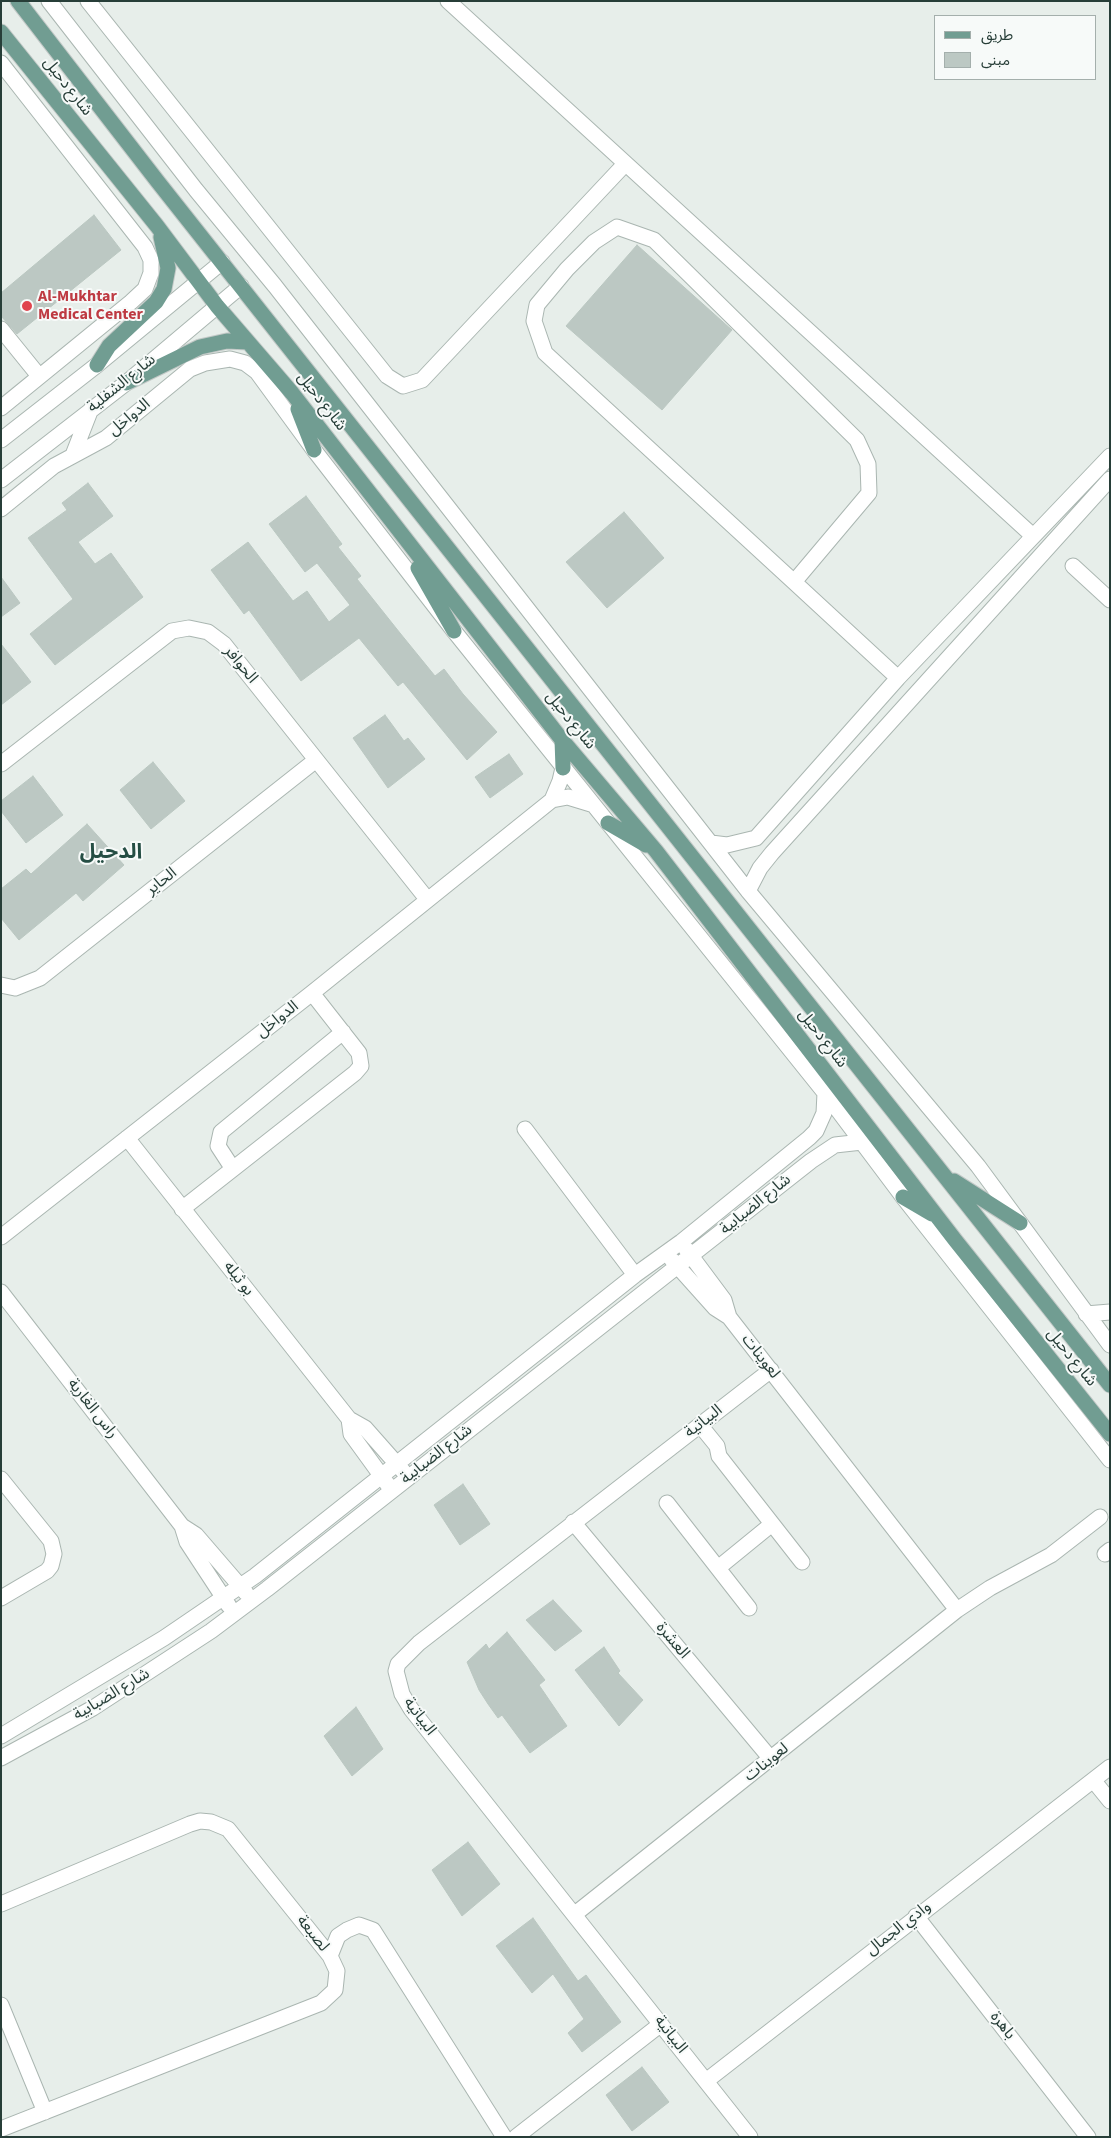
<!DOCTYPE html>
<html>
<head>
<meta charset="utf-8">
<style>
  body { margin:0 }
  #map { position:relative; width:1111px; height:2138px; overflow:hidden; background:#e7eeea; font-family:"Source Sans 3","Noto Sans Arabic",sans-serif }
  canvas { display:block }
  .frame { position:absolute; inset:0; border:2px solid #273e38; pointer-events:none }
  .legend { position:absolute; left:934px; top:15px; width:162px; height:65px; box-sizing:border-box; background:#f7faf9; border:1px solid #a4afac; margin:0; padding:6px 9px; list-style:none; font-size:15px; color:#273e38 }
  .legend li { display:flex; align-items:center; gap:10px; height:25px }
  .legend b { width:25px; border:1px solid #a4afac }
</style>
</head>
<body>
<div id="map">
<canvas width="1111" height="2138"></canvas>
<div class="frame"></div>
<ul class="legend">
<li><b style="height:6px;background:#719d92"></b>طريق</li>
<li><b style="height:14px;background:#bcc8c3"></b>مبنى</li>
</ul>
</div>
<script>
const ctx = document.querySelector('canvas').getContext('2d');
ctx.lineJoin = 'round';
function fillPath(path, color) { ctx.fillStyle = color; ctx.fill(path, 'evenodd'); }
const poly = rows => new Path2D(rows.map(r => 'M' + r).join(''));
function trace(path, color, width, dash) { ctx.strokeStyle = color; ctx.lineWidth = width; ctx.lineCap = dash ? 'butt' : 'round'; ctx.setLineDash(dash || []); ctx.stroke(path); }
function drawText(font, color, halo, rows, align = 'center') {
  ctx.font = font + ' "Source Sans 3","Noto Sans Arabic",sans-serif'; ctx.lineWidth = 4; ctx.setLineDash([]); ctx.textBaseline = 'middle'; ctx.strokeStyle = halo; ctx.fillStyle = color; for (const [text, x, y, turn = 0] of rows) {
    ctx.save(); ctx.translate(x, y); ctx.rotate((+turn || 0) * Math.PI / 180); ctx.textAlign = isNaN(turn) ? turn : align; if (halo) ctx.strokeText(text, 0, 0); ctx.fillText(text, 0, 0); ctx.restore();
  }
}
const building = poly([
  [94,215,121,250,17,334,1,316,1,293,94,215],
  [637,245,732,330,662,410,566,326,637,245],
  [88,483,113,516,78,542,95,564,111,553,143,597,55,665,30,634,73,599,28,538,67,510,62,503,88,483],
  [306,496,342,544,338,547,361,576,357,579,400,633,435,676,444,669,463,694,497,732,467,760,403,682,398,686,359,638,301,681,249,610,244,614,211,570,248,542,293,601,307,591,329,622,350,605,317,563,305,572,269,524,306,496],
  [624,512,664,558,607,608,566,562,624,512],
  [1,577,20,603,1,617,1,577],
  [1,644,31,682,1,705,1,644],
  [385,715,404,741,408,738,425,759,388,788,353,738,385,715],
  [509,754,523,774,490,798,475,777,509,754],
  [153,762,185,801,151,829,120,790,153,762],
  [33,776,63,815,26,843,1,811,1,801,33,776],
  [87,824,124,865,83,901,76,893,19,940,1,918,1,889,26,869,31,874,87,824],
  [463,1484,490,1524,460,1545,434,1505,463,1484],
  [553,1600,582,1631,555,1651,526,1620,553,1600],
  [507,1632,545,1680,539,1685,567,1726,530,1753,502,1715,498,1718,488,1704,479,1690,467,1662,486,1644,489,1649,507,1632],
  [604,1647,620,1671,618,1673,643,1700,619,1726,575,1670,604,1647],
  [356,1707,383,1749,352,1776,324,1736,356,1707],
  [468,1842,500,1884,462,1916,432,1870,468,1842],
  [533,1918,578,1981,586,1975,621,2022,582,2052,568,2033,584,2019,553,1974,532,1993,496,1946,533,1918],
  [642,2067,669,2102,632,2131,606,2095,642,2067]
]);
const minor = poly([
  [49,1,196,190,275,286,748,891,978,1166,1110,1345],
  [88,1,387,376,403,386,422,380,625,164],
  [448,1,1033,536],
  [1,63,145,247,151,260,151,273,145,289,131,302,1,408],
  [1,329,39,376],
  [1,440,97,365,222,262],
  [73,455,91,409],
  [1,480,126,383,241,286],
  [1,509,54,466,106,438,190,369,205,363,230,359,245,363,257,372,314,450,454,631,825,1093,903,1197,1110,1460],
  [1073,566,1110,600],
  [794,582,869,493,868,464,857,440,654,240,617,227,594,242,567,269,537,305,534,321,545,353,794,582,898,678],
  [1,764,172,631,189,628,208,632,224,644,427,899],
  [552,800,568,797,591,804],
  [711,843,727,845,756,838,898,678,1110,456],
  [748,891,760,868,772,853,1110,479],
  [1,985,15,988,40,978,316,760],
  [525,1129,635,1275],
  [127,1138,349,1419,365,1428,403,1471],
  [233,1169,218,1146,221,1132,343,1032],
  [182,1209,355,1073,361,1066,359,1053,312,993],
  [1,1237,312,993,552,800,560,781,563,768],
  [686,1249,724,1300,729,1317,957,1610],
  [672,1260,715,1308,729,1317],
  [1,1292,182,1526,196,1535,246,1593],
  [1086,1314,1110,1312],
  [349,1419,351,1434,388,1485],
  [700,1425,717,1446,719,1456,802,1562],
  [1,1479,51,1541,54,1554,51,1566,47,1571,1,1598],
  [667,1503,749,1608],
  [573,1522,771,1759],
  [182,1526,187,1542,229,1606],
  [1105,1554,1110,1550],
  [718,1568,772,1524],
  [1,1736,164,1638,255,1576,635,1275,681,1242,809,1138,816,1131,824,1113,825,1093],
  [1,1758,93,1708,211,1631,267,1589,811,1161,835,1145,862,1142],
  [1093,1780,1110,1801],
  [1,1904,190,1824,200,1821,211,1822,228,1829,330,1956,337,1971,335,1990,321,2003,1,2129],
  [575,1914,957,1610,990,1588,1051,1555,1100,1517],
  [916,1916,1088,2137],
  [330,1956,338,1936,347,1930,359,1925,373,1930,504,2137],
  [1,2005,45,2112],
  [706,2081,1110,1767],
  [516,2137,661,2024],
  [750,2137,411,1709,402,1694,396,1671,398,1664,419,1643,771,1370]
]);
const major = poly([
  [18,1,158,182,1110,1385],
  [1,32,157,226,217,306,292,393,562,740,656,851,955,1240,1110,1434],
  [97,365,109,346,156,302,164,289,168,268,161,237],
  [126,383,200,347,227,341,248,342],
  [298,409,314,450],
  [418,568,454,631],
  [562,740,563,768],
  [608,823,646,845],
  [954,1181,1020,1223],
  [903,1197,932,1214]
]);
const markers = [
  [27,306,6,"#e0444e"]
];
const streetNames = [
  ["شارع دحيل",67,87,52],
  ["شارع الشفلية",122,384,-39],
  ["شارع دحيل",321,402,52],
  ["الدواخل",130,418,-39],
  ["الحوافر",240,665,51],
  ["شارع دحيل",570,721,51],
  ["الحاير",162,882,-38],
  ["الدواخل",278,1020,-38],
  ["شارع دحيل",822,1039,52],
  ["شارع الضبابية",756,1205,-39],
  ["بو ثيله",238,1279,52],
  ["لعوينات",760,1357,52],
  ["شارع دحيل",1071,1358,51],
  ["راس الغارية",92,1409,52],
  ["البياتية",704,1422,-38],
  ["شارع الضبابية",437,1455,-38],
  ["العشرة",672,1641,50],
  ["شارع الضبابية",112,1695,-31],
  ["البياتية",419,1717,53],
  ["لعوينات",767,1763,-38],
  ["وادي الجمال",899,1929,-38],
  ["لصبعة",312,1934,51],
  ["باهرة",1002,2026,52],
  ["البياتية",670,2035,52]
];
const healthNames = [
  ["Al-Mukhtar",38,297],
  ["Medical Center",38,315]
];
const districtNames = [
  ["الدحيل",111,853]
];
fillPath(building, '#bcc8c3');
trace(building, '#bac7c1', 1);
trace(minor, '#aab6b1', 17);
trace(major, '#c3c9c7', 17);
trace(minor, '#fff', 15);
trace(major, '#719d92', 15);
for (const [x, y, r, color] of markers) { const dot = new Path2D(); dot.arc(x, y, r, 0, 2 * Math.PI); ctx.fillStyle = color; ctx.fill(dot); trace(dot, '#f7faf9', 2); }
drawText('16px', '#273e38', '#f7faf9', streetNames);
drawText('bold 16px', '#be3a42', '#f7faf9', healthNames, 'left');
drawText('bold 21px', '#254e44', '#f7faf9', districtNames);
</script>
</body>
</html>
